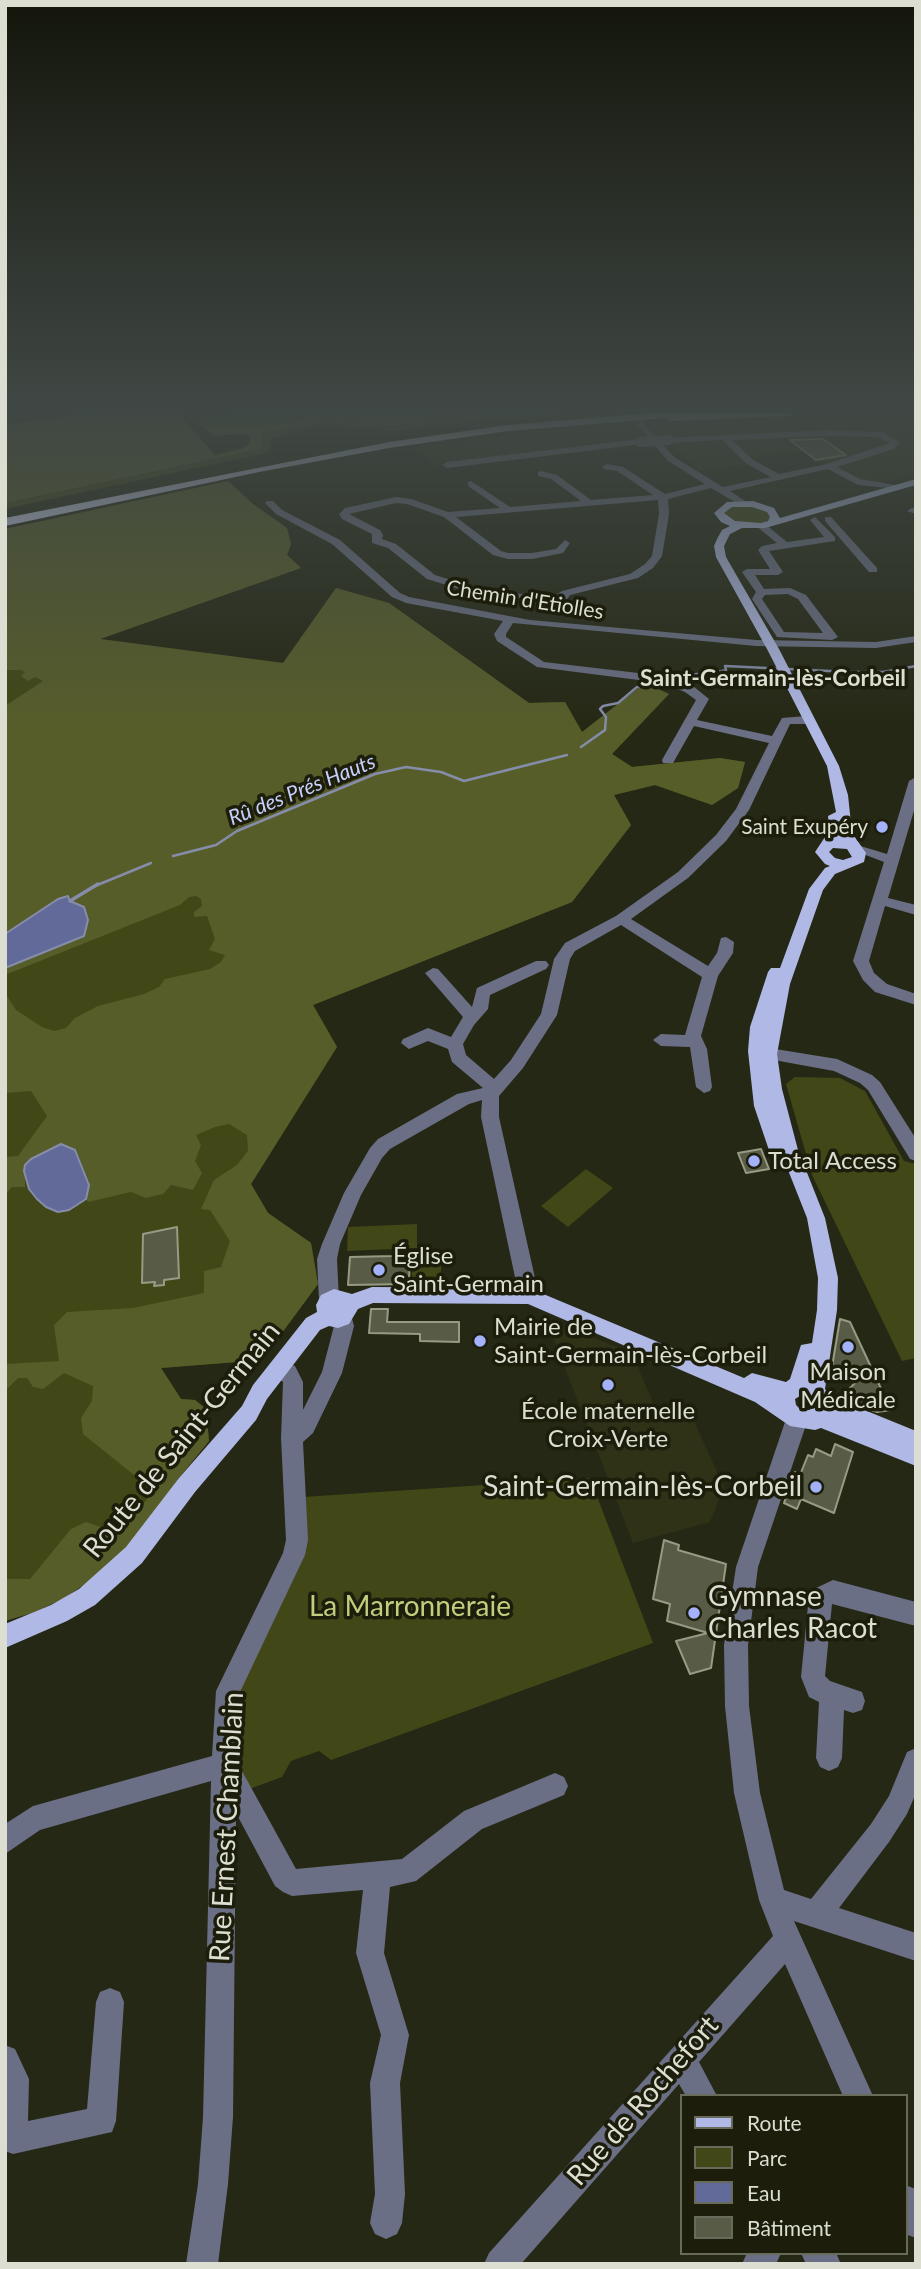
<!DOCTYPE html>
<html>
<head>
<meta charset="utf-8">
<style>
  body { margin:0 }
  #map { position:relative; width:921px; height:2269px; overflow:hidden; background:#252814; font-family:Lato,sans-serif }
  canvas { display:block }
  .frame { position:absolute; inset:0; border:7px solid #dbded1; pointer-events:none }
  .legend { position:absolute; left:680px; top:2094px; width:228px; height:161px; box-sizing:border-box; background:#1c1e0b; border:2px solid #686b5a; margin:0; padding:9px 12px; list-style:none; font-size:21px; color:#dbded1 }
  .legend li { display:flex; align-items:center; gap:14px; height:35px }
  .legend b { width:35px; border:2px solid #686b5a }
</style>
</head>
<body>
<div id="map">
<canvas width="921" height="2269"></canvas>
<div class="frame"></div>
<ul class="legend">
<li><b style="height:9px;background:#b0b9e6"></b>Route</li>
<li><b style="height:19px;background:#414716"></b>Parc</li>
<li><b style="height:19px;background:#616a99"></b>Eau</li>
<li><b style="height:19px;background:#585c46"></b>Bâtiment</li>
</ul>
</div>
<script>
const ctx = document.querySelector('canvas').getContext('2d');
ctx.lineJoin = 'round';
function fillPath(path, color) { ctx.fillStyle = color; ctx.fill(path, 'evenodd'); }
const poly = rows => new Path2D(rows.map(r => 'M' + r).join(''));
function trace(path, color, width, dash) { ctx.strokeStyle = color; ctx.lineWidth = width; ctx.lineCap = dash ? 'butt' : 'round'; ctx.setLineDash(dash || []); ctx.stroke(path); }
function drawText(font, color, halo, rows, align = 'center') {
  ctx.font = font + ' Lato,sans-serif'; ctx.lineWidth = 7; ctx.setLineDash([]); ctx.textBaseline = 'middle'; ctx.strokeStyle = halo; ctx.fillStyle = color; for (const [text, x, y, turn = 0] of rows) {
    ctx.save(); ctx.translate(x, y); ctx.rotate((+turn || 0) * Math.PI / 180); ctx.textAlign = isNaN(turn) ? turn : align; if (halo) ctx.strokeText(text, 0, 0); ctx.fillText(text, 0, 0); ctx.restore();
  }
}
const built = poly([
  [778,415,916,419,916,473,882,483,864,482,799,451,744,458,748,463,699,471,669,441,513,456,435,467,419,446,557,429,653,421],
  [559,1324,632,1353,659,1417,665,1423,692,1417,724,1487,710,1522,633,1543,550,1330]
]);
const green = poly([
  [248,413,560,413,391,431,321,425,272,438,270,450,261,454,5,509,5,503,254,451,262,434,206,430,195,420],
  [228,481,253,504,287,528,291,544,287,555,301,568,100,639,283,663,336,588,389,603,529,703,565,702,582,732,645,683,669,694,612,754,632,767,720,758,745,762,738,788,712,805,655,785,614,795,631,825,572,902,313,1005,337,1047,251,1184,268,1213,311,1243,318,1284,262,1360,161,1368,181,1399,195,1400,206,1409,209,1441,178,1479,154,1515,5,1621,5,529],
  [735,505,763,508,771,516,769,520,760,524,732,521,724,513,726,509],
  [795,1077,840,1078,865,1091,904,1161,916,1164,916,1358,902,1361,812,1175,786,1084],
  [586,1169,613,1188,568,1227,541,1206],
  [417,1224,417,1248,347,1251,348,1227],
  [412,1250,441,1250,441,1282,412,1284],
  [590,1478,653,1643,331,1760,319,1751,291,1761,282,1777,244,1791,240,1760,235,1753,238,1690,303,1497]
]);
const forest = poly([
  [94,413,178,413,215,455,241,449,249,444,251,437,244,434,213,436,203,427,266,427,302,419,341,416,358,419,426,413,502,413,388,426,331,422,267,431,262,434,261,448,257,450,5,503,5,424],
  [228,481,253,504,287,528,291,544,287,555,301,568,100,639,283,663,336,588,389,603,529,703,565,702,582,732,645,683,669,694,612,754,632,767,720,758,745,762,738,788,712,805,655,785,614,795,631,825,572,902,313,1005,337,1047,251,1184,268,1213,311,1243,318,1284,262,1360,161,1368,181,1399,195,1400,206,1409,209,1441,178,1479,154,1515,113,1565,63,1599,32,1613,5,1621,5,1579,30,1579,71,1529,86,1522,107,1529,132,1517,154,1491,83,1434,81,1418,92,1401,93,1386,64,1373,43,1389,33,1387,27,1378,18,1378,5,1391,5,1364,59,1361,54,1325,67,1312,133,1308,204,1293,204,1271,221,1267,230,1241,210,1210,201,1209,214,1180,237,1165,248,1151,247,1135,229,1124,215,1127,196,1135,201,1145,195,1161,202,1173,193,1190,171,1185,163,1194,146,1198,131,1192,88,1202,86,1199,89,1182,78,1155,61,1144,31,1159,25,1171,25,1187,12,1187,5,1195,5,1157,18,1156,47,1116,31,1091,5,1093,5,993,16,1010,42,1027,54,1031,66,1028,75,1018,98,1006,144,994,159,987,165,979,210,969,221,962,225,955,209,950,215,939,207,916,194,917,194,912,202,906,201,899,196,896,189,897,180,905,5,975,5,706,43,681,35,677,28,681,21,676,25,672,21,670,5,670,5,529]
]);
const water = poly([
  [68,896,70,901,84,907,88,920,84,936,5,968,5,934,58,899,68,896],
  [61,1144,75,1150,89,1185,86,1199,69,1210,58,1212,46,1207,37,1199,29,1189,24,1171,25,1165,31,1159,61,1144]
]);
const streamFar1 = poly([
  [581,747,605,730,606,717,600,709,603,706,618,703,637,687,665,686,673,677,722,671,726,670,725,666,850,672,883,672,916,666],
  [173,856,216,845,237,831,375,774,406,767,441,772,464,781,567,755],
  [95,886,151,863]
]);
const stream = poly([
  [70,901,98,884]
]);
const building = poly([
  [823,439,846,455,816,460,790,440,823,439],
  [761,1149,769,1169,746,1173,738,1153,761,1149],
  [177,1227,179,1278,164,1280,164,1285,154,1286,155,1282,142,1283,143,1234,177,1227],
  [404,1248,404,1255,410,1255,409,1284,348,1285,350,1257,393,1256,393,1249,404,1248],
  [371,1309,388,1309,387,1322,459,1322,459,1342,420,1341,420,1334,369,1333,371,1309],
  [840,1319,850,1322,871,1367,830,1379,840,1319],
  [871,1367,891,1410,877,1412,863,1407,846,1392,871,1367],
  [835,1444,853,1452,834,1513,801,1499,797,1509,784,1503,795,1472,800,1475,808,1455,813,1457,816,1449,831,1456,835,1444],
  [664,1540,679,1545,678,1550,726,1564,711,1668,690,1674,676,1641,708,1633,667,1621,670,1604,653,1599,664,1540]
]);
const minor = poly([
  [641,421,674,457,723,487,771,477,747,464,722,440,669,443,666,442,666,438,828,430,882,432,900,442,894,449,837,467,860,479,895,485,890,488,858,485,828,469,730,491,745,501,747,503,742,506,711,488,668,499,669,514,662,556,653,568,638,578,570,595,567,599,553,603,534,599,482,596,427,579,388,548,372,543,372,534,342,519,339,514,345,508,396,497,411,499,448,512,500,508,468,486,468,482,471,481,510,507,581,501,551,479,538,476,538,472,541,471,557,475,591,500,653,495,617,471,604,469,602,467,607,464,623,467,665,494,705,484,668,461,637,424,641,421],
  [828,436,877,437,890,443,827,464,779,474,753,460,732,440,828,436],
  [658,500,659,514,652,556,645,564,630,574,562,591,553,597,483,590,435,575,396,544,382,539,383,535,380,530,349,514,396,503,407,504,444,517,493,555,508,559,532,559,563,553,570,543,565,540,556,549,532,553,508,553,501,551,456,517,658,500],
  [640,439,643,440,643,444,447,468,442,465,447,462,640,439],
  [267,501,273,501,282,510,340,540,400,593,409,597,530,620,756,640,876,642,916,636,916,642,876,648,756,646,513,623,506,634,506,637,544,662,664,676,693,686,709,699,697,720,772,736,782,718,806,716,812,720,806,724,790,724,749,810,726,841,688,878,631,919,708,966,717,953,721,938,726,937,734,942,733,953,718,976,701,1036,707,1049,712,1087,710,1091,704,1093,696,1087,690,1047,661,1046,653,1040,661,1034,685,1035,702,977,621,925,575,951,570,959,557,1015,523,1068,499,1096,499,1117,539,1296,536,1302,529,1304,522,1302,519,1296,481,1117,482,1100,469,1104,390,1149,382,1158,361,1195,340,1244,337,1259,339,1300,336,1306,329,1308,322,1306,319,1300,317,1259,322,1244,344,1193,370,1148,378,1139,457,1094,483,1088,452,1062,448,1049,428,1041,409,1049,401,1043,403,1039,428,1028,451,1037,463,1017,425,973,433,968,438,969,472,1007,477,988,536,961,546,961,549,965,546,969,490,995,488,1009,474,1025,463,1044,466,1055,494,1079,511,1060,541,1014,554,959,565,943,616,916,678,872,716,835,736,809,769,743,694,726,673,763,663,763,662,760,696,700,685,692,662,683,537,667,497,641,494,634,503,621,406,603,392,597,332,544,276,514,265,503,267,501],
  [912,508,916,508,916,514,907,511,912,508],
  [815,517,835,537,835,541,769,551,783,572,778,575,755,575,764,589,790,588,806,595,838,637,832,640,777,637,752,599,756,592,742,572,747,569,770,569,758,550,762,546,777,543,756,526,765,524,787,542,824,537,810,520,815,517],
  [788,594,798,599,823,633,784,632,762,599,765,595,788,594],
  [825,517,831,517,877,568,877,572,869,572,825,521,825,517],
  [916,777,916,804,888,898,916,905,916,915,885,906,869,961,874,973,887,984,916,994,916,1005,875,992,863,980,853,961,884,862,850,849,857,845,887,854,909,781,916,777],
  [769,1048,837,1059,872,1075,880,1082,916,1139,916,1161,910,1159,868,1090,860,1083,834,1071,763,1058,761,1054,763,1050,769,1048],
  [343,1308,350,1311,354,1326,342,1373,313,1433,303,1442,308,1540,305,1555,240,1692,237,1762,296,1869,402,1859,464,1811,555,1773,564,1777,568,1786,564,1795,482,1829,416,1881,390,1887,384,1953,409,2035,400,2083,405,2194,402,2223,397,2234,386,2239,375,2234,370,2223,375,2194,370,2083,381,2035,356,1953,363,1890,292,1896,283,1892,275,1886,236,1813,233,2117,228,2184,218,2264,186,2264,198,2184,203,2117,211,1781,40,1830,5,1854,5,1824,33,1806,212,1756,216,1691,283,1553,286,1540,281,1438,283,1382,272,1374,269,1368,272,1362,279,1359,295,1366,303,1382,303,1410,322,1372,334,1326,333,1317,336,1311,343,1308],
  [797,1409,804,1412,808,1419,758,1567,748,1645,749,1706,760,1793,784,1890,811,1899,871,1824,889,1796,907,1752,916,1748,916,1793,907,1814,889,1842,839,1908,916,1933,916,1961,794,1921,873,2096,843,2096,785,1964,699,2062,717,2096,686,2096,679,2084,521,2264,484,2264,489,2253,773,1936,759,1900,734,1793,725,1706,724,1645,736,1567,786,1419,790,1412,797,1409],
  [833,1580,916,1602,916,1626,832,1604,825,1676,830,1681,862,1692,865,1701,862,1710,853,1713,844,1710,842,1758,838,1767,829,1771,820,1767,816,1758,819,1702,809,1697,801,1677,808,1606,816,1588,833,1580],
  [110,1988,120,1992,124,2002,116,2121,112,2132,13,2154,5,2151,5,2045,15,2049,29,2079,28,2121,87,2109,96,2002,100,1992,110,1988],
  [905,2185,916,2189,916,2238,905,2234,905,2185],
  [747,2253,781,2253,776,2264,742,2264,747,2253],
  [801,2253,836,2253,841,2264,806,2264,801,2253]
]);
const major = poly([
  [916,479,916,485,765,528,742,528,730,534,724,546,726,557,779,649,839,766,848,795,852,833,866,853,864,862,835,874,823,890,790,984,777,1054,782,1089,798,1150,825,1218,838,1278,837,1310,825,1389,830,1396,916,1431,916,1466,821,1428,815,1430,790,1426,755,1402,528,1304,373,1303,358,1309,349,1324,338,1328,329,1326,320,1330,267,1399,256,1420,195,1492,142,1563,95,1605,67,1621,5,1648,5,1624,51,1605,79,1589,126,1547,179,1478,242,1406,253,1385,306,1318,317,1312,316,1305,321,1295,334,1289,352,1294,372,1287,529,1288,744,1378,752,1373,786,1382,790,1379,801,1345,812,1343,817,1310,818,1278,807,1218,788,1170,777,1170,774,1165,754,1106,748,1051,750,1027,768,972,771,968,780,968,809,889,825,868,830,866,825,864,815,852,829,831,828,816,836,812,827,766,767,649,716,557,714,546,717,539,722,530,730,526,721,522,714,513,727,502,753,501,774,508,780,518,916,479],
  [732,507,752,507,767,512,770,517,768,521,761,523,735,521,724,513,732,507],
  [833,848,847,849,852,857,843,860,835,858,829,852,833,848],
  [800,1396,812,1404,810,1410,801,1410,796,1405,795,1399,800,1396]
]);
const highway = poly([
  [648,413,794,413,789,416,671,421,666,418,508,431,389,448,259,472,5,526,5,518,389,442,508,425,648,413]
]);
const minorBridge = poly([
  [640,442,669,440]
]);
const markers = [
  [882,827,7,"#a4b2fc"],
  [754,1161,7,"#a4b2fc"],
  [379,1270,7,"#a4b2fc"],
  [480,1341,7,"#a4b2fc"],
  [848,1347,7,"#a4b2fc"],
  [608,1385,7,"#a4b2fc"],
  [816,1487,7,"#a4b2fc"],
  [694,1613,7,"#a4b2fc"]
];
const farStreetnames = [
  ["Chemin d'Etiolles",525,600,9]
];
const farWaternames = [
  ["Rû des Prés Hauts",302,790,-22]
];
const farPoinames = [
  ["Saint Exupéry",868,827]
];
const farQuarternames = [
  ["Saint-Germain-lès-Corbeil",773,679]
];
const poiNames = [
  ["Total Access",768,1161],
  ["Église",393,1256],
  ["Saint-Germain",393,1284],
  ["Mairie de",494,1327],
  ["Saint-Germain-lès-Corbeil",494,1355],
  ["Maison",848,1372,"center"],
  ["Médicale",848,1400,"center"],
  ["École maternelle",608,1411,"center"],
  ["Croix-Verte",608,1439,"center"]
];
const nearStreetnames = [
  ["Route de Saint-Germain",182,1440,-51],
  ["Rue Ernest Chamblain",227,1827,-87],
  ["Rue de Rochefort",643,2101,-49]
];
const nearPoinames = [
  ["Saint-Germain-lès-Corbeil",802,1487],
  ["Gymnase",708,1597,"left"],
  ["Charles Racot",708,1629,"left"]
];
const nearParknames = [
  ["La Marronneraie",410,1607]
];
fillPath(built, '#2f3217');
fillPath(green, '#414716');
fillPath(forest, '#575d29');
fillPath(water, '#616a99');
trace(water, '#868daa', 2);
trace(streamFar1, '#868daa', 2.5);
trace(stream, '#868daa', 3.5);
fillPath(building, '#585c46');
trace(building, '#979b83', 2);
fillPath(minor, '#6b6f85');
fillPath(major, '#b0b9e6');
fillPath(highway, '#d1d8f9');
trace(minorBridge, '#6b6f85', 10);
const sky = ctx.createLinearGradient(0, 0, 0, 731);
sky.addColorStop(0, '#14160b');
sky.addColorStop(0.56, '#404845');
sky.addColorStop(1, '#40484500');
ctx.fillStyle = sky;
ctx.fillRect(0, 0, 921, 731);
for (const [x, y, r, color] of markers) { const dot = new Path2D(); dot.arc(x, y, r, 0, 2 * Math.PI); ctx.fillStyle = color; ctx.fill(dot); trace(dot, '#1c1e0b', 2.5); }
drawText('21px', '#dbded1', '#1c1e0b', farStreetnames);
drawText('italic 21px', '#c7d0fd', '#1c1e0b', farWaternames);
drawText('21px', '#dbded1', '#1c1e0b', farPoinames, 'right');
drawText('bold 23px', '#dbded1', '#1c1e0b', farQuarternames);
drawText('24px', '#dbded1', '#1c1e0b', poiNames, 'left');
drawText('28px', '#dbded1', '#1c1e0b', nearStreetnames);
drawText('28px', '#dbded1', '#1c1e0b', nearPoinames, 'right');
drawText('28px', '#c2ce7d', '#1c1e0b', nearParknames);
</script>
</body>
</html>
